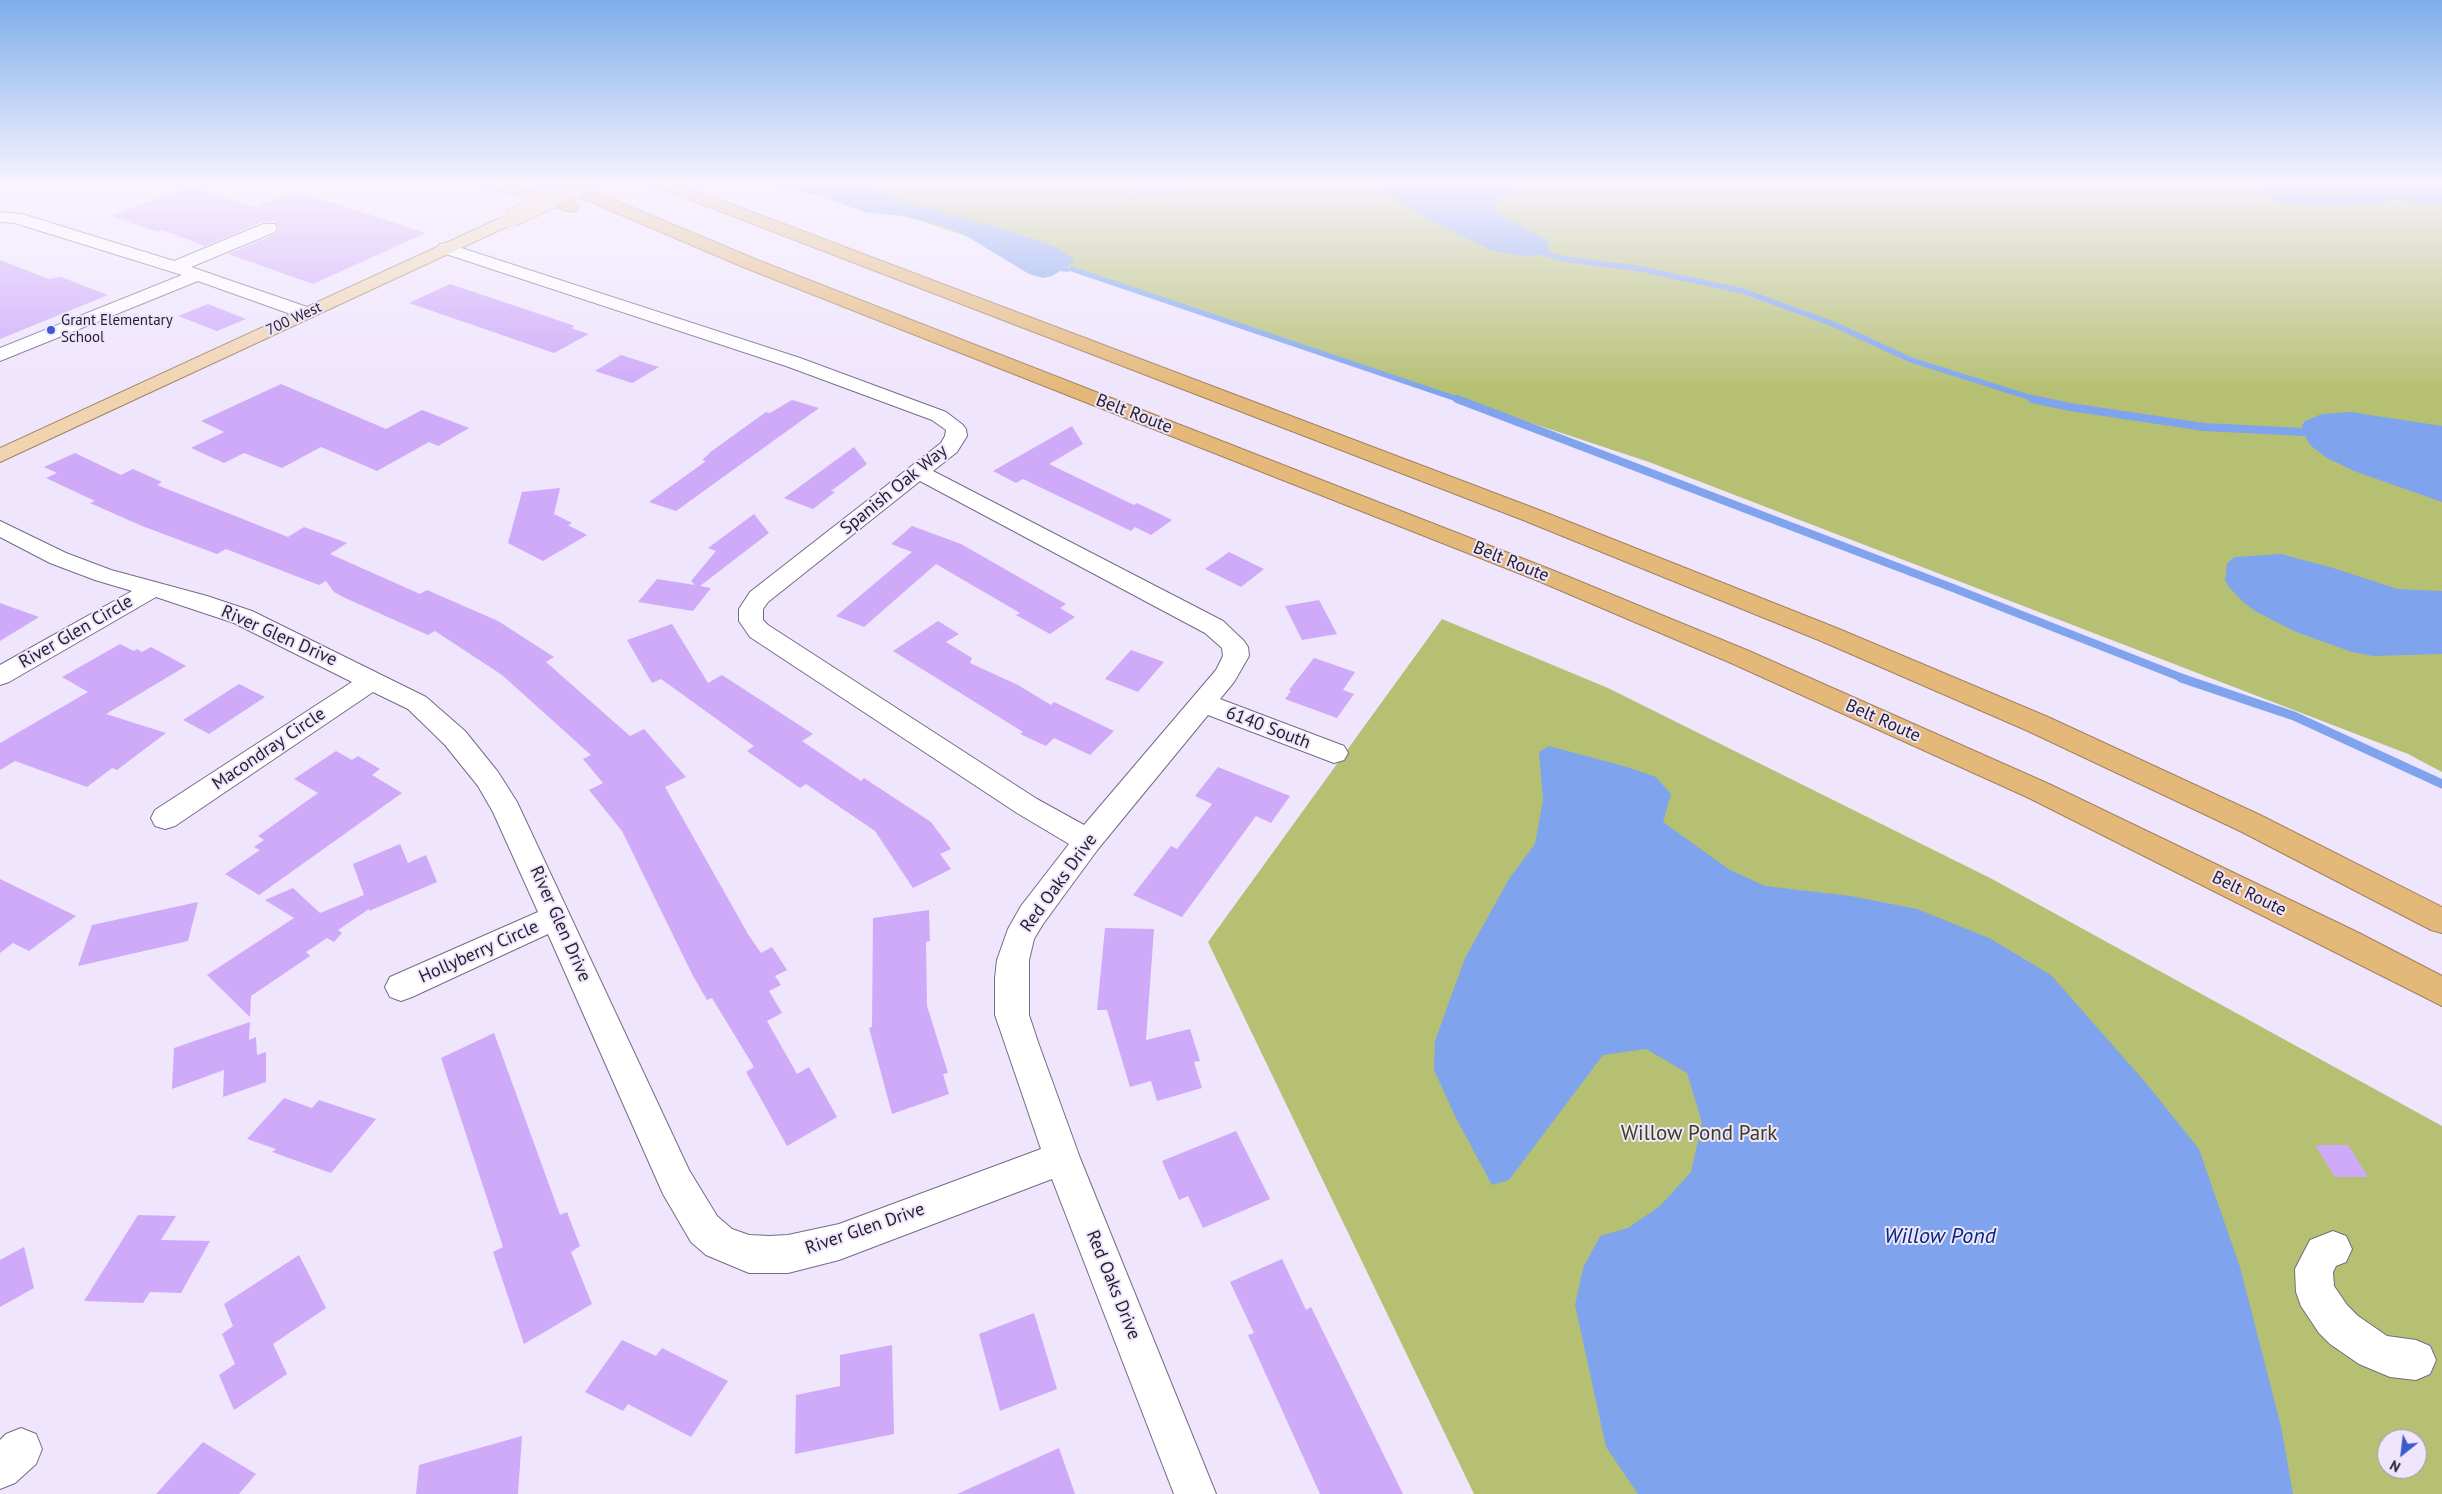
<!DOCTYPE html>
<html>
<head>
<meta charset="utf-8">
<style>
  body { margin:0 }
  #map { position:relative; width:2442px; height:1494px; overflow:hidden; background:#efe5fd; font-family:"PT Sans",sans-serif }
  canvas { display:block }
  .north { position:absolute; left:2377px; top:1429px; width:50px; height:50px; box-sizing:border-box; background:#efe5fd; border:1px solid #9e96a9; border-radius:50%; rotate:209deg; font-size:14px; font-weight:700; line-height:20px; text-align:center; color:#241f2a }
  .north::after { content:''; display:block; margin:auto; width:18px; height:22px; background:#3d5bce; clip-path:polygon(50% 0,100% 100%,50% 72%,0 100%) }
</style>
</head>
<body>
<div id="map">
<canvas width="2442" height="1494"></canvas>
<div class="north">N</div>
</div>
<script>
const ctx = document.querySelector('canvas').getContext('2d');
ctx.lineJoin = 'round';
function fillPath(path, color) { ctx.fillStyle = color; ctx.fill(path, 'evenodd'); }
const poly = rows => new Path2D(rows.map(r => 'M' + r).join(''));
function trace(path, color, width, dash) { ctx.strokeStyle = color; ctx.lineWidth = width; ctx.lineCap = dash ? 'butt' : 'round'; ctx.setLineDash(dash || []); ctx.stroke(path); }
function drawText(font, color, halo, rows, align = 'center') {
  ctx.font = font + ' "PT Sans",sans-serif'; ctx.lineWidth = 4; ctx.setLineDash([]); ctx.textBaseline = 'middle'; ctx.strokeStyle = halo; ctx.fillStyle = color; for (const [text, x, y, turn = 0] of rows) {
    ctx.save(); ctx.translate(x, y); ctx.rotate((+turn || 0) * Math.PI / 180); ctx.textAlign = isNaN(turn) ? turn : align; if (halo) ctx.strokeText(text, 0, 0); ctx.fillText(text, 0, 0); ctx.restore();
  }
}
const green = poly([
  [803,182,2442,182,2442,772,2408,754,1649,462],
  [1442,619,1608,688,1992,879,2442,1126,2442,1494,1474,1494,1208,942],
  [2387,1439,2417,1439,2417,1469,2387,1469]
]);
const water = poly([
  [779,182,858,182,908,203,990,225,1053,246,1072,257,1074,261,1066,267,1072,269,1068,272,1060,271,1052,276,1043,278,1029,274,968,237,944,226,902,216,868,213,821,197,778,187,775,184],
  [1362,182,1525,182,1498,201,1495,204,1497,213,1545,239,1549,244,1549,249,1546,254,1525,256,1493,251,1443,227,1376,188],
  [2261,182,2442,182,2442,205,2397,200,2347,206,2296,206,2268,199,2262,190],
  [2351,412,2442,426,2442,502,2354,471,2327,458,2310,445,2303,432,2302,425,2305,421,2322,414],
  [2281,554,2333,568,2398,589,2442,591,2442,654,2373,656,2352,652,2296,632,2255,611,2243,602,2229,587,2225,581,2227,564,2234,557],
  [1549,746,1627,767,1656,777,1671,794,1663,822,1730,870,1765,886,1851,896,1917,909,1989,938,2051,975,2146,1083,2199,1149,2240,1267,2281,1426,2293,1494,1638,1494,1606,1447,1575,1305,1583,1268,1600,1236,1628,1228,1660,1206,1691,1172,1702,1123,1687,1073,1646,1049,1603,1055,1509,1180,1492,1185,1456,1118,1434,1070,1435,1041,1465,958,1509,879,1535,844,1543,800,1539,752]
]);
const streamFar2 = poly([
  [1136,197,1183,182],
  [1546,254,1562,259,1636,268,1743,291,1833,324,1911,360,2038,400],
  [1072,269,1460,400]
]);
const streamFar1 = poly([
  [1457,399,1953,588,2185,679],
  [2032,399,2070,407,2204,427,2303,432]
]);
const stream = poly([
  [2181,678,2294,716,2442,784]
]);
const building = poly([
  [191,186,256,207,296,191,426,233,313,284,228,254,276,234,279,227,275,222,262,222,205,246,162,230,158,232,110,216],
  [0,260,49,279,61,277,108,295,0,339],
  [450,284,575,326,571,328,589,334,554,353,409,303],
  [208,304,246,319,217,331,178,316],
  [621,355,659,367,632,383,595,371],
  [281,384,386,429,422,410,469,428,438,446,429,442,377,471,321,447,282,468,244,453,224,463,191,448,224,432,201,421],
  [792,400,819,408,676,511,649,502,706,461,702,460,710,453,709,453,766,412,770,413],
  [1072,426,1083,444,1049,464,1134,505,1137,503,1172,520,1151,535,1135,527,1131,531,1023,479,1016,483,993,471],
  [854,447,867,464,831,491,835,492,813,509,784,498],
  [75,453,121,475,133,469,162,482,157,485,288,537,304,527,347,543,330,554,420,594,427,590,498,621,554,657,546,662,630,736,644,729,686,777,665,787,748,934,761,953,772,947,787,970,775,976,781,985,769,991,782,1013,767,1021,797,1074,809,1067,837,1117,787,1146,746,1072,754,1067,712,998,707,1000,693,976,622,831,589,790,603,783,583,759,591,755,502,675,435,631,428,635,343,597,334,592,326,581,319,585,226,549,217,554,142,526,90,503,95,501,46,478,57,473,44,467],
  [560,488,554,514,572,523,568,525,587,535,543,561,508,543,522,492],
  [754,514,769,533,700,586,711,588,693,611,638,602,657,579,695,585,691,581,716,551,708,548],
  [912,526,961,544,1066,604,1060,608,1075,617,1050,634,1016,615,1020,613,936,564,864,627,836,616,912,552,891,544],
  [1229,552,1264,569,1241,587,1205,569],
  [1319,600,1337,634,1302,640,1285,606],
  [0,603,39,617,0,641],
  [938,621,959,634,946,642,972,658,970,663,1018,685,1051,705,1054,702,1114,731,1090,755,1054,738,1046,746,1020,734,1023,732,893,651],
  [672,624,708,683,722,675,813,734,802,741,861,781,864,778,931,822,951,849,940,854,951,869,913,888,875,831,806,784,800,788,747,751,754,746,661,679,652,683,627,640],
  [120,644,134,651,137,649,142,652,151,647,186,666,106,714,166,733,117,770,112,768,87,787,15,761,0,770,0,743,88,692,62,677],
  [1131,650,1164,662,1138,692,1105,679],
  [1314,658,1355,672,1343,690,1354,694,1337,718,1285,699,1291,691,1289,690],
  [239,684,265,697,209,734,183,720],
  [336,751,352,760,358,756,380,769,372,775,402,793,259,895,225,874,260,850,254,847,264,840,258,836,318,793,294,779],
  [1218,767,1290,796,1271,823,1256,816,1182,917,1133,895,1171,846,1177,849,1212,804,1195,796],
  [400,844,408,863,426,855,437,882,369,911,369,909,338,930,342,933,334,942,327,938,306,952,310,956,251,996,250,1017,207,975,294,918,265,900,293,888,320,913,364,895,353,864],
  [0,879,76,916,29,951,13,943,0,953],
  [198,902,188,941,78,966,92,925],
  [929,910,930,941,926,942,927,1006,948,1073,943,1074,949,1094,892,1114,869,1028,872,1027,873,918],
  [1105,928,1154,929,1146,1040,1190,1029,1200,1061,1194,1062,1202,1088,1157,1101,1151,1081,1130,1087,1107,1010,1097,1010],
  [250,1022,249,1040,256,1037,257,1055,266,1052,266,1082,223,1097,224,1070,172,1089,174,1048],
  [494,1033,560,1215,567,1212,580,1246,571,1252,592,1304,524,1344,493,1252,503,1247,441,1058],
  [284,1098,312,1108,319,1100,376,1119,331,1173,272,1152,276,1149,247,1139],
  [1236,1131,1270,1199,1203,1228,1188,1196,1179,1200,1162,1161],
  [2315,1145,2348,1145,2368,1177,2335,1177],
  [138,1215,176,1216,161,1240,210,1241,181,1293,150,1292,143,1303,84,1301],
  [24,1247,34,1288,0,1307,0,1260],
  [299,1255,326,1308,273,1344,287,1374,234,1410,219,1375,235,1364,222,1334,233,1326,224,1304],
  [1282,1259,1306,1310,1311,1307,1403,1494,1320,1494,1248,1335,1254,1333,1230,1282],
  [1034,1313,1057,1389,1000,1411,979,1334],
  [622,1340,656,1356,662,1348,728,1381,691,1437,628,1404,623,1411,585,1392],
  [892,1345,894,1434,795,1454,796,1395,840,1386,840,1355],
  [522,1436,518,1494,416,1494,419,1465],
  [203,1442,256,1474,239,1494,156,1494],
  [1059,1448,1075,1494,957,1494]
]);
const minor = poly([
  [0,212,22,214,174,261,263,224,275,224,277,228,275,232,191,267,313,309,315,313,313,317,306,319,299,317,198,281,0,361,0,348,182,275,15,223,0,222,0,212],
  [446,243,800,358,946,412,963,425,966,429,967,436,957,452,933,471,1223,621,1244,641,1248,647,1249,656,1234,682,1220,699,1344,746,1348,753,1344,760,1334,763,1208,715,1098,849,1043,924,1034,939,1029,960,1029,1015,1039,1045,1080,1158,1216,1494,1174,1494,1052,1179,839,1260,788,1273,749,1273,706,1255,691,1242,663,1194,548,934,412,997,401,1001,390,997,385,987,390,977,538,912,493,812,478,786,445,745,408,709,373,692,175,826,165,829,155,826,151,818,155,810,352,682,234,623,156,597,9,682,0,685,0,665,132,591,95,580,50,563,0,537,0,521,66,553,111,570,207,596,252,611,426,697,465,731,498,772,517,802,689,1170,717,1216,732,1229,749,1235,769,1236,788,1235,839,1224,1041,1149,995,1015,995,978,997,960,1008,929,1021,906,1069,844,1017,813,750,637,739,621,739,609,750,592,941,443,945,436,946,430,932,420,786,366,440,252,437,248,440,244,446,243],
  [920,481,1205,633,1222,648,1223,656,1216,670,1084,825,1037,799,768,625,763,620,763,609,768,602,920,481],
  [2333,1231,2346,1236,2352,1249,2346,1262,2336,1266,2333,1272,2334,1286,2347,1305,2358,1316,2387,1336,2416,1340,2430,1346,2436,1360,2430,1374,2416,1380,2390,1377,2359,1364,2330,1344,2319,1333,2301,1306,2296,1292,2295,1269,2310,1240,2333,1231],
  [21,1428,36,1434,42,1449,36,1464,15,1483,0,1489,0,1440,6,1434,21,1428]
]);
const major = poly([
  [511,213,517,214,519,218,517,222,0,462,0,448,511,213]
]);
const highway = poly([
  [480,182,506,182,577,204,579,207,577,210,571,212,565,210,482,185,480,182],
  [549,182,571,182,755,259,1552,570,1749,651,2049,784,2359,933,2442,976,2442,1006,2029,798,1731,663,1536,580,743,267,551,185,549,182],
  [650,182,673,182,1539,510,1839,629,2048,717,2260,815,2442,907,2442,933,2431,930,2240,831,2028,731,1821,641,1523,520,652,185,650,182]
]);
const majorBridge = poly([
  [511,218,588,182]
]);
const markers = [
  [51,330,5,"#3d5bce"]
];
const farStreetnames = [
  ["700 West",294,319,-25]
];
const farPoinames = [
  ["Grant Elementary",61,321],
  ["School",61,338]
];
const streetNames = [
  ["Belt Route",1134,414,21],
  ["Spanish Oak Way",894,490,-39],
  ["Belt Route",1511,562,22],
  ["River Glen Circle",76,632,-30],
  ["River Glen Drive",279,636,24],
  ["Belt Route",1883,721,24],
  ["6140 South",1268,728,21],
  ["Macondray Circle",269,749,-34],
  ["Red Oaks Drive",1059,883,-54],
  ["Belt Route",2249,894,26],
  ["River Glen Drive",560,924,66],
  ["Hollyberry Circle",479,952,-24],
  ["River Glen Drive",865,1229,-19],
  ["Red Oaks Drive",1113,1285,68]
];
const nearParknames = [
  ["Willow Pond Park",1699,1134]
];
const nearWaternames = [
  ["Willow Pond",1940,1237]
];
fillPath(green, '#b5c072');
fillPath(water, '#7fa4ed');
trace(streamFar2, '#7fa4ed', 5.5);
trace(streamFar1, '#7fa4ed', 8);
trace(stream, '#7fa4ed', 9);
fillPath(building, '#ceaaf9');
trace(minor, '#766b85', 2);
trace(major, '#a1825d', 2);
trace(highway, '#a1825d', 2);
fillPath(minor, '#fff');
fillPath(major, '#efd4af');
fillPath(highway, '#e4b879');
trace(majorBridge, '#a1825d', 20, []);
trace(majorBridge, '#efd4af', 18);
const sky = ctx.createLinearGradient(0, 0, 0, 391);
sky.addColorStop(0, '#7eaeea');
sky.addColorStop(0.47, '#f8f3fe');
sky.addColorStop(1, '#f8f3fe00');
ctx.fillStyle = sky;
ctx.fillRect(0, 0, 2442, 391);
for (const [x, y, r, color] of markers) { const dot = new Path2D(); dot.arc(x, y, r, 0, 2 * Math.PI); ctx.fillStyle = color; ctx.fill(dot); trace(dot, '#efe5fd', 2); }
drawText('15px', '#241f2a', '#efe5fd', farStreetnames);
drawText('15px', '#241f2a', '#efe5fd', farPoinames, 'left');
drawText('18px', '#241f2a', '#efe5fd', streetNames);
drawText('21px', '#3b401a', '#efe5fd', nearParknames);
drawText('italic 22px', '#04287a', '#efe5fd', nearWaternames);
</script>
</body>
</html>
